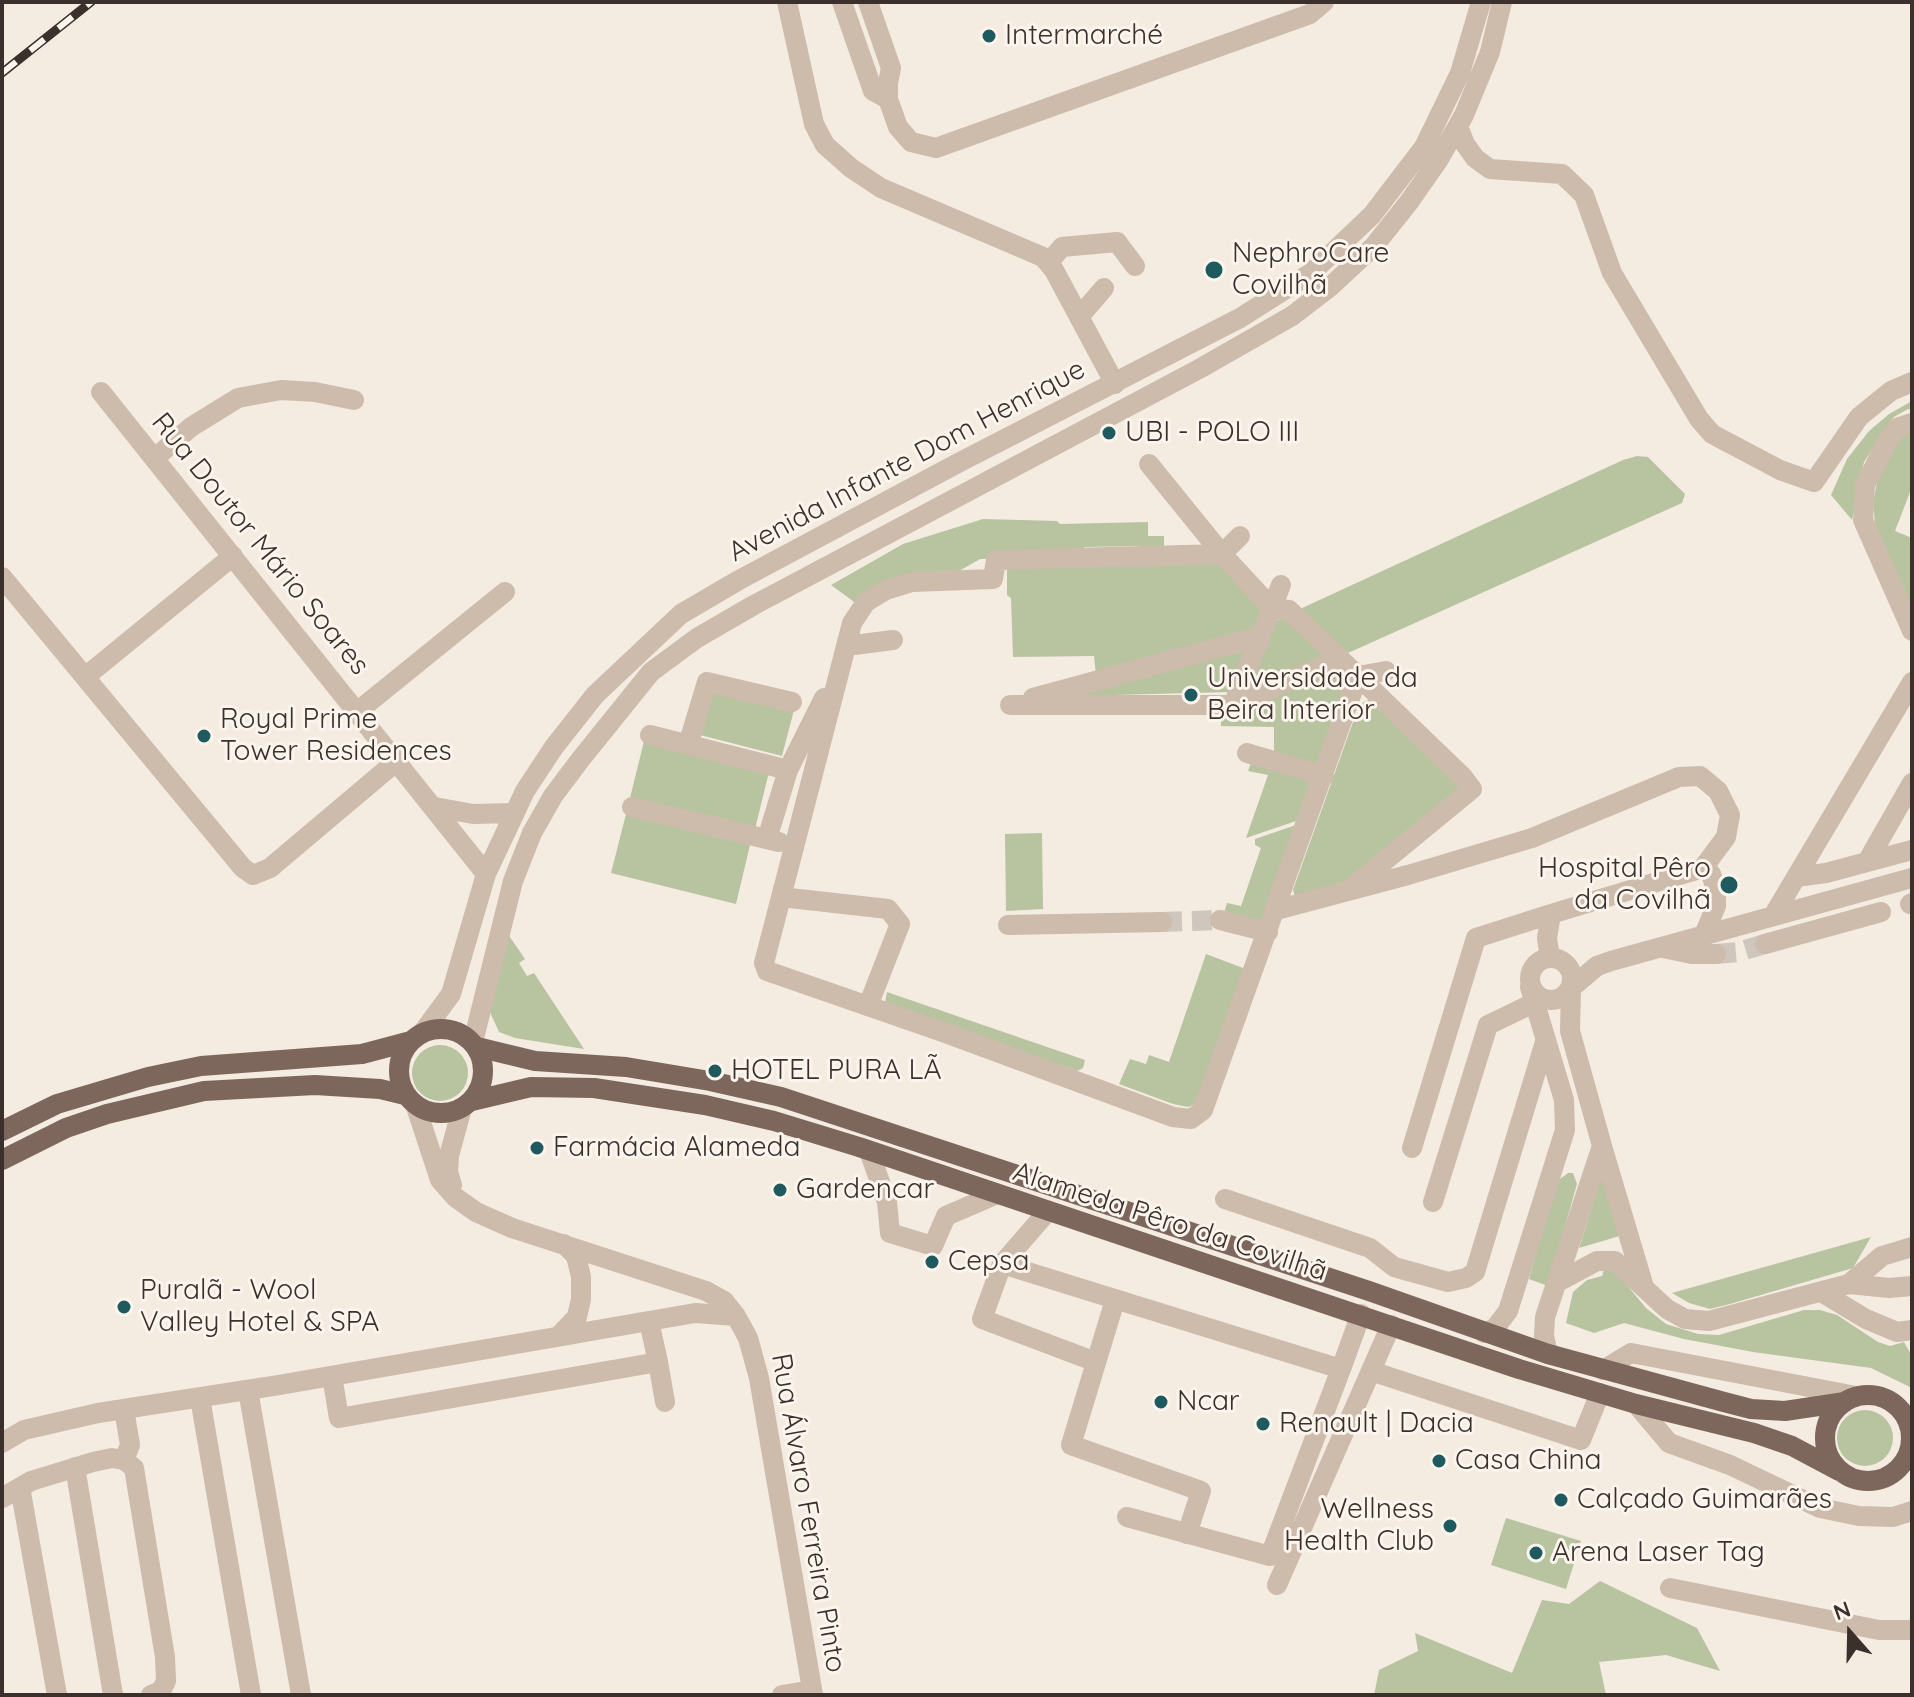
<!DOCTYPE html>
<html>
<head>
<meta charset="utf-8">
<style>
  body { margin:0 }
  #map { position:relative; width:1914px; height:1697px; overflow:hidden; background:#f4ebe1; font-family:Quicksand,sans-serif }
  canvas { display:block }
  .frame { position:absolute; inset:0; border:4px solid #3b302b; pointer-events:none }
  .north { position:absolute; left:1810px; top:1593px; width:80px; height:80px; -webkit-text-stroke:6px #fbf5ee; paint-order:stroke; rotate:340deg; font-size:22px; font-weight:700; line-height:32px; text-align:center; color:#3b302b }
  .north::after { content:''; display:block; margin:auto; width:28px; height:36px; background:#3b302b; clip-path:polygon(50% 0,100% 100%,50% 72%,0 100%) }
</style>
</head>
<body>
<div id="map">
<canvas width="1914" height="1697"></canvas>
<div class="frame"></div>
<div class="north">N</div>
</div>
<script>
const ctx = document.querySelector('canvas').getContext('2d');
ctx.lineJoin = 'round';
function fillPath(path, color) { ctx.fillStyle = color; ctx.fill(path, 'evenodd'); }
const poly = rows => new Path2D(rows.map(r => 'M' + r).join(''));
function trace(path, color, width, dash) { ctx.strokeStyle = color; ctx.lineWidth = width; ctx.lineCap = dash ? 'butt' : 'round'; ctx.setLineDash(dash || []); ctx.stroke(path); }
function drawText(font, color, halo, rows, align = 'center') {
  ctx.font = font + ' Quicksand,sans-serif'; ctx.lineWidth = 6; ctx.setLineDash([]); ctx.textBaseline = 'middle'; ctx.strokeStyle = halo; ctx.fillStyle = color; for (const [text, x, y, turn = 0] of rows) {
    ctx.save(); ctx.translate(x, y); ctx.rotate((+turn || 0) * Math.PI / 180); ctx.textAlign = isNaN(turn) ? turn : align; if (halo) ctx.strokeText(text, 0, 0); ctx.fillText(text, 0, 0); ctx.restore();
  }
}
const green = poly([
  [1912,401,1912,410,1908,409,1894,417,1864,462,1852,520,1831,495,1847,459,1869,431,1889,414],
  [1912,431,1912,487,1895,531,1912,538,1912,608,1875,524,1873,504,1877,481,1902,434],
  [1637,456,1648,457,1685,494,1682,503,1348,653,1300,609,1623,460],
  [983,519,1057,521,1060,524,1148,522,1148,536,1164,536,1164,554,1140,546,1084,547,1084,556,980,559,954,574,857,604,831,585,903,544],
  [1215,557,1261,611,1254,630,1096,675,1094,656,1013,657,1011,598,1007,595,1007,562],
  [1281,618,1290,618,1336,659,1246,698,1275,622],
  [1247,643,1230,692,1074,696],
  [1341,667,1346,679,1346,687,1317,765,1274,756,1274,727,1221,726,1221,716,1231,716],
  [712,690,794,710,782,756,700,735],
  [1371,699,1462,785,1345,885,1295,896,1293,890,1353,722,1363,702],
  [644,741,769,772,755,829,630,798],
  [1252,760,1311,779,1299,820,1246,838,1268,775,1248,771],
  [626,814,750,845,736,904,611,873],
  [1296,825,1261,922,1224,913,1227,903,1241,906,1261,848,1255,845,1255,839],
  [1042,833,1043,909,1006,911,1005,834],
  [501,924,525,959,519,963,527,976,534,973,584,1049,515,1038,499,1032,489,1010],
  [1206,954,1243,968,1245,971,1195,1104,1188,1107,1173,1104,1119,1084,1130,1059,1146,1064,1149,1055,1169,1062],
  [887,992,1085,1060,1083,1068,1077,1071,885,1003],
  '412 1073a28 28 0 1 1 56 0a28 28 0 1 1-56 0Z',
  [1568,1173,1573,1173,1577,1184,1548,1286,1529,1279,1555,1183],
  [1603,1178,1623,1235,1579,1248,1600,1181],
  [1871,1237,1853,1268,1730,1304,1710,1309,1689,1303,1672,1293],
  [1604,1270,1616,1272,1646,1308,1666,1324,1698,1334,1719,1335,1804,1310,1820,1310,1837,1315,1878,1342,1890,1346,1904,1342,1912,1356,1912,1388,1871,1368,1753,1352,1684,1339,1624,1323,1594,1333,1566,1323,1573,1292,1587,1280,1602,1276],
  '1837 1438a28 28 0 1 1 56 0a28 28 0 1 1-56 0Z',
  [1506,1518,1581,1541,1566,1589,1491,1565],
  [1600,1581,1697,1628,1720,1671,1666,1655,1599,1662,1606,1695,1374,1695,1379,1670,1418,1651,1415,1633,1512,1673,1542,1600,1569,1604]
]);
const minorTunnel = poly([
  [1162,922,1220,920],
  [1716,954,1738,952,1765,944]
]);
const minor = poly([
  [787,2,814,124,825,145,851,168,881,188,1043,257,1054,270,1115,384],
  [842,2,873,91,888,99],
  [868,2,891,68,888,83,888,99,898,127,911,142,936,148,1310,14,1324,2],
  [1458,126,1465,144,1475,158,1490,169,1562,174,1584,195,1612,273,1699,419,1712,434,1780,470,1814,482,1859,417,1891,391,1912,382],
  [1049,262,1062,247,1117,242,1135,266],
  [1079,317,1104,288],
  [101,392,486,874],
  [1912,423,1899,427,1888,440,1865,485,1863,520,1912,631],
  [155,458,191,427,238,398,281,390,315,392,354,400],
  [1149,464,1222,554,1240,536],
  [1222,554,1272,608,1289,610,1358,676,1203,1110,1191,1119,1173,1117,943,1032,767,971,764,963,852,623,866,602,886,590,912,582,993,579,996,560,1222,554],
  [2,577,243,868,253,875,270,868,398,760],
  [846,646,893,640],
  [85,677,233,556],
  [1033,698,1261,636],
  [1010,705,1233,705,1340,659],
  [1233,705,1281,585],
  [358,711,505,592],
  [650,735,788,770,767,839],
  [688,745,707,682,792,702],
  [1247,753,1324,776],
  [788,770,824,698],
  [435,807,473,814,514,813],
  [632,807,779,842],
  [1867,862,1912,783],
  [1796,877,1826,873,1912,850],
  [1354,886,1472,789,1463,777,1358,676,1386,671],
  [781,897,888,909,900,924,868,1006],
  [1910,904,1912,903],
  [1276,910,1408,875,1532,838,1679,777,1700,776,1718,791,1730,815,1726,837,1703,868],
  [1773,916,1912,682],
  [1220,920,1268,932],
  [1008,925,1162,922],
  [1765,944,1881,912],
  [1663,948,1692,954,1716,954],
  '1530 979a21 21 0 1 1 42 0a21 21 0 1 1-42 0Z',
  [1550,958,1547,938,1551,914,1703,868,1711,874,1716,889,1716,906,1704,935],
  [423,1032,451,994,486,874,525,791,554,747,595,695,681,614,739,580,960,462,1240,318,1311,273,1372,215,1424,147,1460,73,1481,2],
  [473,1042,513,881,532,833,553,796,580,760,651,672,697,638,754,605,1199,369,1292,316,1331,286,1374,246,1409,202,1439,159,1464,115,1490,52,1502,2],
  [415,1104,440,1180,455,1197,476,1212,512,1228,706,1291,724,1301,736,1316,748,1338,759,1378,813,1695],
  [1602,1146,1644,1287],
  [1412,1148,1476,938,1551,914],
  [869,1151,887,1202,890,1233,933,1246,946,1216,997,1194],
  [452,1185,448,1172,449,1156,462,1108],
  [1225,1199,1370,1248,1394,1267,1448,1282,1466,1278,1475,1272,1545,1042],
  [1433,1202,1488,1025,1542,999],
  [1048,1211,1002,1264,982,1319,1096,1362],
  [1002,1264,1341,1369,1270,1556,1127,1517],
  [1556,1283,1597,1261,1615,1261,1667,1309,1685,1319,1709,1321,1849,1284,1889,1288,1912,1286],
  [1849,1284,1882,1256,1912,1247],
  [1821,1292,1866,1319,1897,1332,1912,1330],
  [1115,1300,1071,1445,1201,1491,1187,1534],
  [1484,1333,1495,1328,1508,1311,1565,1130,1564,1100,1530,987],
  [559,1336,577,1317,581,1299,581,1277,576,1256,564,1244],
  [1548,1354,1544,1336,1545,1317,1602,1146,1570,1031,1571,988,1597,966,1611,961,1912,878],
  [658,1362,665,1402],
  [1341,1369,1361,1314],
  [1603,1370,1631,1353,1856,1396],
  [1371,1371,1581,1440,1600,1393],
  [332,1376,339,1418,658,1362,649,1321],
  [248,1390,301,1695],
  [200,1398,251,1695],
  [1636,1404,1669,1443,1730,1465,1820,1508,1859,1516,1893,1517,1912,1511],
  [2,1443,24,1430,98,1413,279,1385,695,1313,736,1316],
  [124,1460,130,1445,124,1409],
  [75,1467,113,1695],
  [20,1487,57,1695],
  [2,1498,31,1481,93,1462,112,1458,124,1460,134,1468,165,1657,166,1681,161,1691,151,1695],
  [1277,1585,1391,1325],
  [1670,1588,1879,1630,1912,1630],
  [782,1695,812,1690]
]);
const major = poly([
  '399 1071a42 42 0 1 1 84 0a42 42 0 1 1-84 0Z',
  [477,1047,535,1061,626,1067,710,1081,781,1097,1369,1291,1548,1354,1724,1402,1751,1409,1785,1411,1845,1402],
  [472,1101,531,1087,594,1088,705,1105,774,1121,859,1147,1519,1369,1636,1404,1754,1433,1792,1446,1839,1471],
  [2,1131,57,1104,148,1077,201,1066,362,1054,411,1041],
  [2,1160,66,1128,107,1114,204,1091,315,1085,380,1089,405,1095],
  '1825 1438a43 43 0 1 1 86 0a43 43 0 1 1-86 0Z'
]);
const rail = poly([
  [2,73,91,2]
]);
const markers = [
  [989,36,8,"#1f5a5e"],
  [1214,270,10,"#1f5a5e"],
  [1109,433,8,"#1f5a5e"],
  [1191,695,8,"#1f5a5e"],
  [204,736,8,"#1f5a5e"],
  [1729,885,10,"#1f5a5e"],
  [715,1071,8,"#1f5a5e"],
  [537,1148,8,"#1f5a5e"],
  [780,1190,8,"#1f5a5e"],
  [932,1262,8,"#1f5a5e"],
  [124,1307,8,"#1f5a5e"],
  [1161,1402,8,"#1f5a5e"],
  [1263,1424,8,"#1f5a5e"],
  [1439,1461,8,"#1f5a5e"],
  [1561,1500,8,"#1f5a5e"],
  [1450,1526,8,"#1f5a5e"],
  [1536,1553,8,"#1f5a5e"]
];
const poiNames = [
  ["Intermarché",1005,36],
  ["NephroCare",1232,254],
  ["Covilhã",1232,286],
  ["UBI - POLO III",1125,433],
  ["Universidade da",1207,679],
  ["Beira Interior",1207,711],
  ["Royal Prime",220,720],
  ["Tower Residences",220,752],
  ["Hospital Pêro",1711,869,"right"],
  ["da Covilhã",1711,901,"right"],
  ["HOTEL PURA LÃ",731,1071],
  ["Farmácia Alameda",553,1148],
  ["Gardencar",796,1190],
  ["Cepsa",948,1262],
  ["Puralã - Wool",140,1291],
  ["Valley Hotel & SPA",140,1323],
  ["Ncar",1177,1402],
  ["Renault | Dacia",1279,1424],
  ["Casa China",1455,1461],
  ["Calçado Guimarães",1577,1500],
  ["Wellness",1434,1510,"right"],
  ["Health Club",1434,1542,"right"],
  ["Arena Laser Tag",1552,1553]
];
const streetNames = [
  ["Avenida Infante Dom Henrique",907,461,-28],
  ["Rua Doutor Mário Soares",260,544,51],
  ["Alameda Pêro da Covilhã",1170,1222,18],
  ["Rua Álvaro Ferreira Pinto",808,1513,80]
];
fillPath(green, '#b8c4a0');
trace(minorTunnel, '#cfc6bd', 20, [20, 10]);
trace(minor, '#cdbbac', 20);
trace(major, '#7d675c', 20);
trace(rail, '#3b302b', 9);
trace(rail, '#fbf5ee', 6, [18]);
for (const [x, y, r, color] of markers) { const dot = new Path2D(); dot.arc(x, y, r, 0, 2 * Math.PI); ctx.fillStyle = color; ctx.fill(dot); trace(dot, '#fbf5ee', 3); }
drawText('28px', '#3b302b', '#fbf5ee', poiNames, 'left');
drawText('28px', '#3b302b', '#fbf5ee', streetNames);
</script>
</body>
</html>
